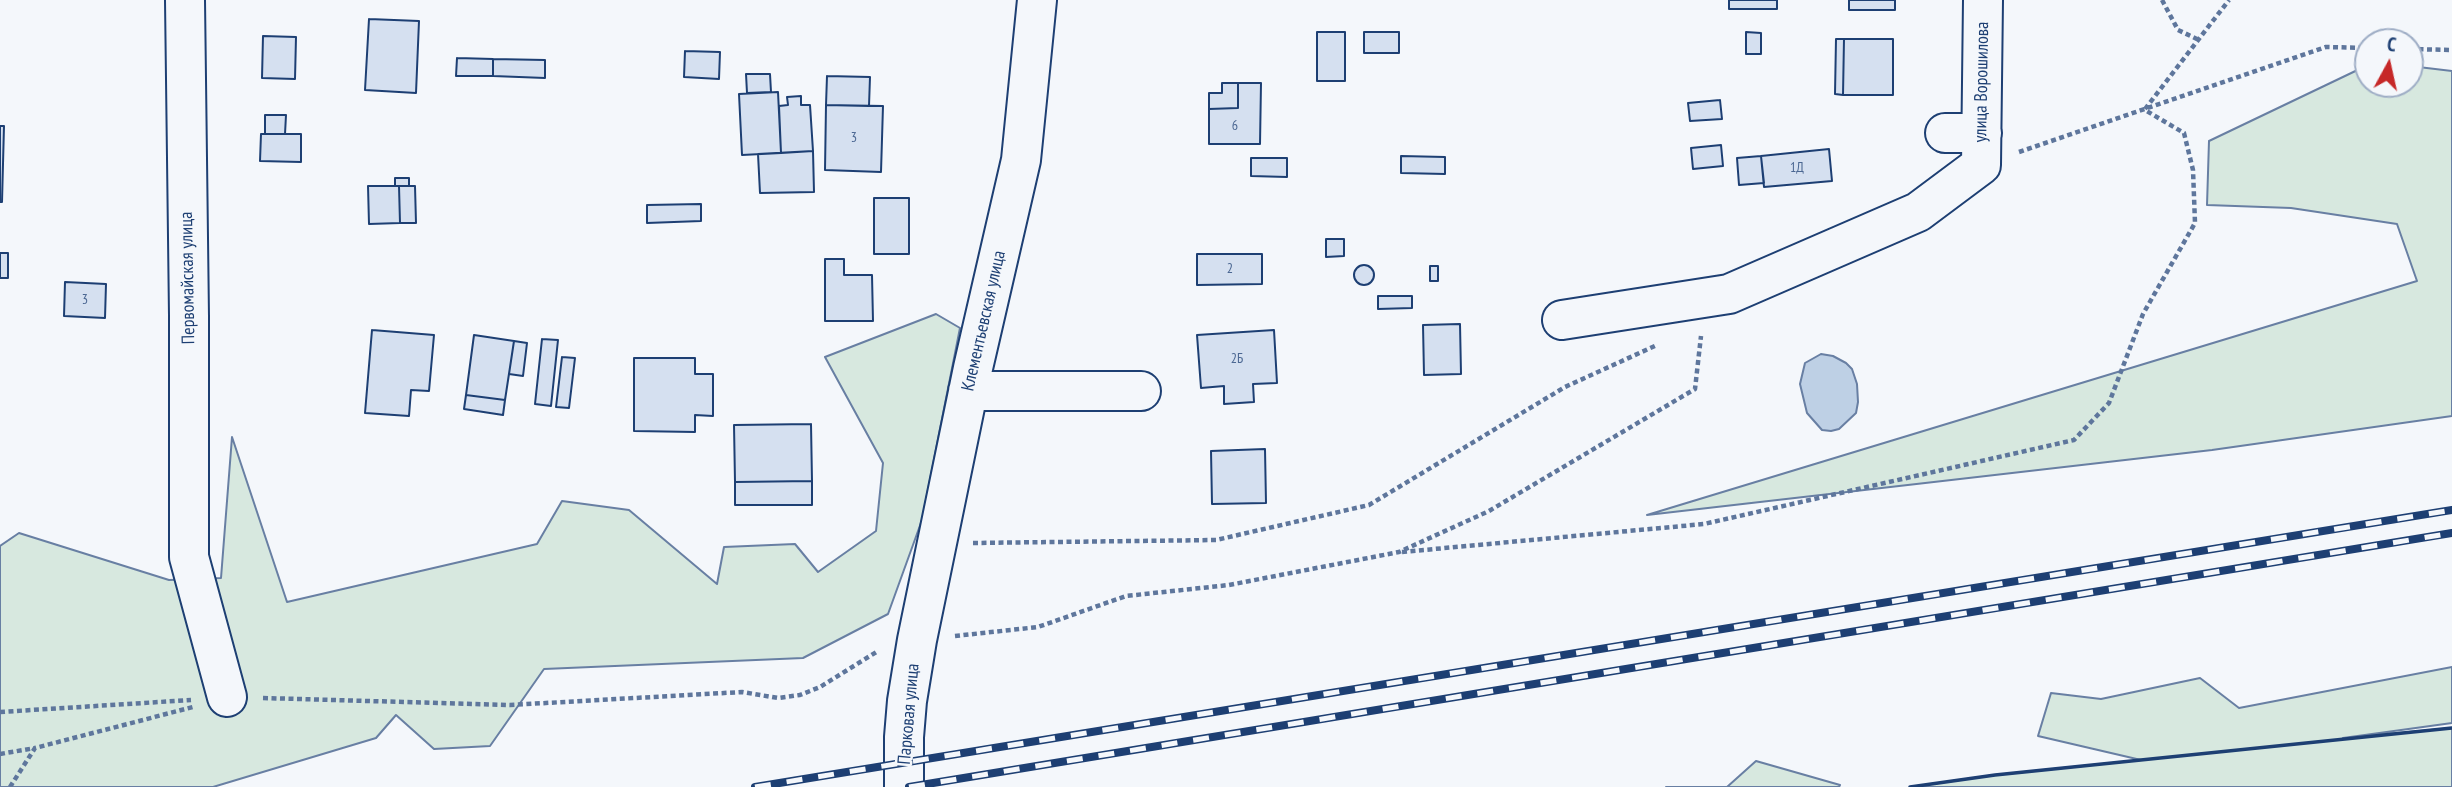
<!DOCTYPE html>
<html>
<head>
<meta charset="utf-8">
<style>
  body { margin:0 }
  #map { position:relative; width:2452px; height:787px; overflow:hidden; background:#f4f7fb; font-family:"PT Sans Narrow",sans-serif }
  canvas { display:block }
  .north { position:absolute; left:2354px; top:28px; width:70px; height:70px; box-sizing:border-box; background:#f4f7fb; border:2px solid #9eadc5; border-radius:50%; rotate:8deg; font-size:19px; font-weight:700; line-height:28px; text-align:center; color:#1d3f73 }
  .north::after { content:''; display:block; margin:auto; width:24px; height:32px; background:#c62828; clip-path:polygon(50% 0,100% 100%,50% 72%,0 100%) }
</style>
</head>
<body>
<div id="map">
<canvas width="2452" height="787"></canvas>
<div class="north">С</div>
</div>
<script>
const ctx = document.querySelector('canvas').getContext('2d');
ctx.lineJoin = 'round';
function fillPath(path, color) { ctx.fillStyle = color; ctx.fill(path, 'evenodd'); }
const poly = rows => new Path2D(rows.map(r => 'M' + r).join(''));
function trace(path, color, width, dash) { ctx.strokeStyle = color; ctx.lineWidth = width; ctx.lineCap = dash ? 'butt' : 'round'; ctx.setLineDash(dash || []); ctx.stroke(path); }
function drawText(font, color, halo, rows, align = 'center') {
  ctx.font = font + ' "PT Sans Narrow",sans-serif'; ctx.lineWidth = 5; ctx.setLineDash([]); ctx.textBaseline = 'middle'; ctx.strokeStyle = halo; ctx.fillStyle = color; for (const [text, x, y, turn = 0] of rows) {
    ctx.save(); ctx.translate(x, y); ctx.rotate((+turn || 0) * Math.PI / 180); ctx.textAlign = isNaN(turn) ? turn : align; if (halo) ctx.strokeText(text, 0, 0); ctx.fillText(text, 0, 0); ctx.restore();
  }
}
const green = poly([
  [2368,65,2368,84,2410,84,2410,66,2452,71,2452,416,2212,450,1647,515,2417,281,2397,224,2291,208,2207,205,2209,141,2368,65],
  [936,314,960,328,922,520,888,614,803,658,544,669,490,746,434,749,396,715,376,738,213,787,0,787,0,546,19,533,169,580,221,578,232,437,287,602,537,544,562,501,629,510,717,584,724,547,795,544,818,572,876,531,883,463,825,357,936,314],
  [2452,667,2452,723,2343,738,2452,728,2452,787,1910,787,1995,775,2141,760,2038,736,2051,693,2101,699,2200,678,2239,708,2452,667],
  [1756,761,1840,785,1839,787,1666,787,1727,787,1756,761]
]);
const water = poly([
  [1821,354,1833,356,1846,363,1852,369,1857,384,1858,402,1856,413,1839,429,1831,431,1822,430,1807,413,1800,384,1805,363,1821,354]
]);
const building = poly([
  [1729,0,1777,0,1777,9,1729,9,1729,0],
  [1849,0,1895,0,1895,10,1849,10,1849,0],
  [369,19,419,21,416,93,365,90,369,19],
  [1317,32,1345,32,1345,81,1317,81,1317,32],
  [1364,32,1399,32,1399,53,1364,53,1364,32],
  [1746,32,1761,33,1761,54,1746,54,1746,32],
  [263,36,296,37,295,79,262,78,263,36],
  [1836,39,1844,39,1843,95,1835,94,1836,39],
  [1844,39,1893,39,1893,95,1843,95,1844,39],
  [685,51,720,52,719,79,684,77,685,51],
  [457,58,493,59,493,76,456,76,457,58],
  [493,59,545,60,545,78,493,76,493,59],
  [746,74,770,74,771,92,747,93,746,74],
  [827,76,870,77,869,106,826,105,827,76],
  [1222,83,1238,83,1238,108,1209,109,1209,93,1222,93,1222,83],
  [1238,83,1261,83,1260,144,1209,144,1209,109,1238,108,1238,83],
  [778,92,781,153,742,155,739,94,778,92],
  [801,96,801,105,810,105,813,151,781,153,779,106,788,105,787,97,801,96],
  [1720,100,1722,119,1690,121,1688,103,1720,100],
  [826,105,883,106,881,172,825,170,826,105],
  [265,115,286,115,285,134,265,134,265,115],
  [0,126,4,126,2,202,0,202,0,126],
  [261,134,301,134,301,162,260,161,261,134],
  [1721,145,1723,166,1693,169,1691,148,1721,145],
  [1829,149,1832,181,1764,187,1761,156,1829,149],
  [813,151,814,192,760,193,758,154,813,151],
  [1401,156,1445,157,1445,174,1401,173,1401,156],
  [1761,156,1764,183,1739,185,1737,158,1761,156],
  [1251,158,1287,158,1287,177,1251,176,1251,158],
  [395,178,409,178,409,186,395,186,395,178],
  [368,186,399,186,400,223,369,224,368,186],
  [399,186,415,186,416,223,400,223,399,186],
  [874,198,909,198,909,254,874,254,874,198],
  [701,204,701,221,647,223,647,205,701,204],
  [1326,239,1344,239,1344,256,1326,257,1326,239],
  [0,253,8,253,8,278,0,278,0,253],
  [1197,254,1262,254,1262,284,1197,285,1197,254],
  [825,259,844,259,844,275,872,275,873,321,825,321,825,259],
  '1354 275a10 10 0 1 1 20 0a10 10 0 1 1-20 0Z',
  [1430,266,1438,266,1438,281,1430,281,1430,266],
  [65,282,106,284,105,318,64,316,65,282],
  [1378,296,1412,296,1412,308,1378,309,1378,296],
  [1460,324,1461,374,1424,375,1423,325,1460,324],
  [372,330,434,335,429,391,411,390,409,416,365,413,372,330],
  [1274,330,1277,383,1253,384,1254,402,1224,404,1224,386,1201,388,1197,335,1274,330],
  [474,335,514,341,505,400,466,395,474,335],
  [542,339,558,340,551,406,535,404,542,339],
  [514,341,527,343,523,376,509,374,514,341],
  [562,357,575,358,569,408,556,407,562,357],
  [634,358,695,358,695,374,713,374,713,416,695,415,695,432,634,431,634,358],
  [466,395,505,400,503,415,464,409,466,395],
  [811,424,812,481,735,482,734,425,811,424],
  [1265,449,1266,503,1212,504,1211,451,1265,449],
  [812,481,812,505,735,505,735,482,812,481]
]);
const path = poly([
  [2162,0,2178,30,2199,40],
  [2410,49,2452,50],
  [2145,109,2229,0],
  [2019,152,2326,47,2368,48],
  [973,543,1216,540,1369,505,1565,387,1657,345],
  [1402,552,1704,524,2074,440,2109,403,2143,314,2195,223,2193,170,2184,133,2145,110],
  [955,636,1038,627,1126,596,1229,585,1399,552,1489,511,1695,389,1701,336],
  [263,698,510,705,742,692,778,698,800,695,820,687,878,651],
  [0,712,191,700],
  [0,754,35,748],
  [10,787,35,748,193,707]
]);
const minor = poly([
  [185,0,189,316,189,557,227,697],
  [1945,133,1982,133],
  [1562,320,1729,294,1918,212,1981,165,1983,0],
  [968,391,1141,391],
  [904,787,904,737,907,701,917,640,973,368,1021,160,1037,0]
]);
const rail = poly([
  [755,787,2452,510],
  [909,787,2452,533]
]);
const wall = poly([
  [1910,787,1995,775,2452,728]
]);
const numberNames = [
  ["6",1235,126],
  ["3",854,138],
  ["1Д",1797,168],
  ["2",1230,269],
  ["3",85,300],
  ["2Б",1237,359]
];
const streetNames = [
  ["улица Ворошилова",1982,82,-89],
  ["Первомайская улица",188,278,-91],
  ["Клементьевская улица",984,321,-77],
  ["Парковая улица",909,714,-85]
];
fillPath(green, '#d7e8df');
trace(green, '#687fa3', 2);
fillPath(water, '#bed0e5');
trace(water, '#687fa3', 2);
fillPath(building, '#d5e0f0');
trace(building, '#1d3f73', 2);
trace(minor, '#1d3f73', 42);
trace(path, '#5e769c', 4.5, [5, 3.5]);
trace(minor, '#f4f7fb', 38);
trace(rail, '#1d3f73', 8);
trace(rail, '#f4f7fb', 5, [16]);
trace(wall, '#1d3f73', 3.5);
drawText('14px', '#4b6792', null, numberNames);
drawText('18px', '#1d3f73', '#f4f7fb', streetNames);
</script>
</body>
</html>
